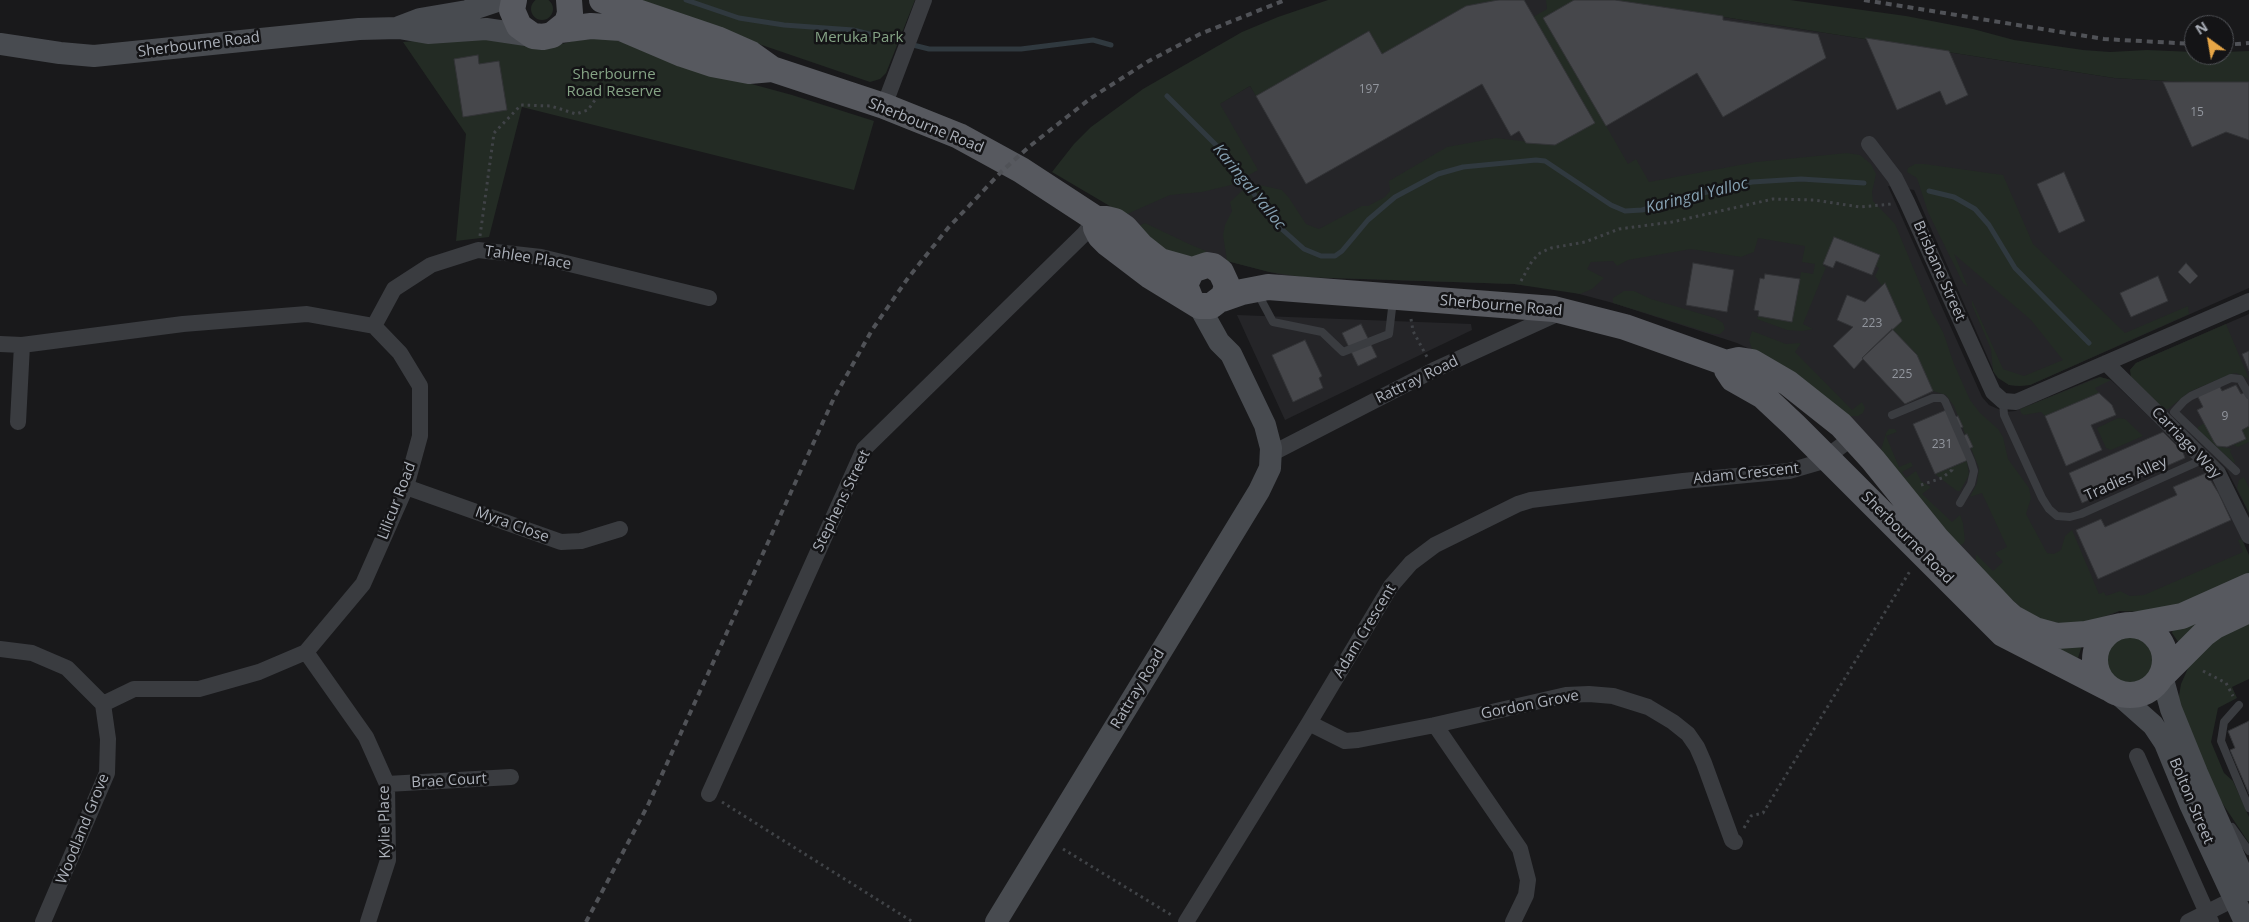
<!DOCTYPE html>
<html>
<head>
<meta charset="utf-8">
<style>
  body { margin:0 }
  #map { position:relative; width:2249px; height:922px; overflow:hidden; background:#19191b; font-family:"Open Sans",sans-serif }
  canvas { display:block }
  .north { position:absolute; left:2184px; top:15px; width:50px; height:50px; box-sizing:border-box; background:#141416; border:1px solid #515358; border-radius:50%; rotate:328deg; font-size:14px; font-weight:700; line-height:20px; text-align:center; color:#acb1ba }
  .north::after { content:''; display:block; margin:auto; width:18px; height:22px; background:#e7a646; clip-path:polygon(50% 0,100% 100%,50% 72%,0 100%) }
</style>
</head>
<body>
<div id="map">
<canvas width="2249" height="922"></canvas>
<div class="north">N</div>
</div>
<script>
const ctx = document.querySelector('canvas').getContext('2d');
ctx.lineJoin = 'round';
function fillPath(path, color) { ctx.fillStyle = color; ctx.fill(path, 'evenodd'); }
const poly = rows => new Path2D(rows.map(r => 'M' + r).join(''));
function trace(path, color, width, dash) { ctx.strokeStyle = color; ctx.lineWidth = width; ctx.lineCap = dash ? 'butt' : 'round'; ctx.setLineDash(dash || []); ctx.stroke(path); }
function drawText(font, color, halo, rows, align = 'center') {
  ctx.font = font + ' "Open Sans",sans-serif'; ctx.lineWidth = 5; ctx.setLineDash([]); ctx.textBaseline = 'middle'; ctx.strokeStyle = halo; ctx.fillStyle = color; for (const [text, x, y, turn = 0] of rows) {
    ctx.save(); ctx.translate(x, y); ctx.rotate((+turn || 0) * Math.PI / 180); ctx.textAlign = isNaN(turn) ? turn : align; if (halo) ctx.strokeText(text, 0, 0); ctx.fillText(text, 0, 0); ctx.restore();
  }
}
const built = poly([
  [1498,0,1615,0,2114,78,2204,83,2249,82,2249,288,2030,385,2019,386,2009,385,1995,374,1914,190,1888,186,1982,397,1989,405,2005,412,2015,411,2093,379,2100,377,2111,380,2207,472,2223,497,2249,555,2249,573,2137,611,2119,611,2102,619,2036,621,1758,353,1737,343,1613,303,1568,291,1514,284,1328,278,1282,275,1227,261,1184,258,1113,207,1089,192,1225,114,1219,104,1250,86,1256,95,1369,31,1382,53,1466,6],
  [2249,314,2249,513,2227,470,2134,382,2130,370,2136,363],
  [1237,315,1471,324,1472,330,1285,420]
]);
const green = poly([
  '531 9a11 11 0 1 1 22 0a11 11 0 1 1-22 0Z',
  [630,0,915,0,886,73,880,79,870,82],
  [1328,0,1498,0,1466,6,1382,54,1369,31,1256,96,1250,86,1220,104,1258,170,1231,185,1202,192,1170,195,1125,215,1052,172,1074,144,1091,127,1143,89,1242,32,1278,17],
  [1546,0,1574,0,1544,18,1628,164,1636,159,1649,182,1756,162,1847,153,1860,155,1871,164,1876,174,1872,192,1873,201,1895,224,1932,313,1943,332,1954,364,1970,400,1980,413,1998,429,2003,437,2008,459,2029,488,2031,498,2026,514,2047,553,2054,554,2061,550,2065,536,2072,530,2099,594,2104,592,2106,596,2120,591,2130,596,2144,595,2243,552,2238,540,2242,539,2249,556,2249,573,2205,598,2147,612,2119,611,2082,625,2036,621,1976,568,1976,554,1993,571,2003,562,1995,553,2007,547,1982,493,1970,497,1977,483,1979,468,1954,406,1946,395,1933,391,1917,355,1892,329,1902,320,1885,283,1882,286,1875,276,1879,268,1834,237,1823,266,1826,267,1803,324,1813,329,1802,331,1787,330,1757,319,1758,316,1792,322,1801,272,1813,274,1815,264,1802,262,1805,246,1758,238,1754,252,1741,257,1691,249,1628,260,1617,266,1613,261,1591,262,1587,269,1604,278,1592,289,1580,294,1514,284,1302,277,1269,272,1227,261,1223,235,1225,225,1232,211,1230,202,1242,191,1255,184,1282,190,1289,198,1306,224,1319,229,1362,206,1368,206,1385,197,1390,191,1389,181,1447,147,1496,138,1555,145,1594,123,1533,17,1547,9],
  [1615,0,1790,0,1906,16,1973,29,2014,40,2083,50,2110,52,2147,50,2194,52,2194,55,2224,55,2224,52,2249,51,2249,82,2204,83,2114,78],
  [457,37,554,46,573,41,607,37,722,76,792,95,874,121,854,190,522,107,489,237,456,241,466,134,403,42],
  [1915,164,1924,164,2003,175,2033,244,2125,333,2188,306,2189,314,2030,385,2019,386,2009,385,1998,378,1993,371,1991,349,1972,305,1972,300,2003,369,2024,376,2063,360,2031,320,1954,254,1968,287,1963,283,1928,212,1917,178,1907,172,1908,168],
  [1145,223,1189,244,1206,251,1204,255,1192,257,1167,253,1138,226],
  [1624,291,1634,291,1651,299,1715,318,1723,323,1725,329,1720,334,1713,334,1613,303,1613,298],
  [2226,324,2249,379,2236,373,2231,374,2189,392,2168,409,2162,409,2131,378,2130,370,2136,363],
  [1752,331,1786,344,1801,343,1795,352,1852,410,1862,402,1865,408,1863,413,1858,416,1848,416,1752,349,1749,340],
  [2100,377,2111,380,2095,388,2099,393,2045,416,2041,412,2024,415,2021,413,2020,409],
  [2118,418,2125,419,2143,436,2111,450,2106,448,2097,428],
  [2203,424,2206,424,2217,446,2232,449,2230,451,2235,462,2234,463,2198,430,2198,427],
  [2249,426,2249,442,2238,447,2233,445,2246,439,2242,430],
  [1889,429,1895,429,1897,432,1886,436,1899,467,1911,462,1913,466,1902,472,1906,478,1916,471,1921,481,1931,487,1922,494,1952,522,1960,515,1963,523,1965,541,1963,544,1957,546,1881,450,1886,433],
  [1967,461,1969,475,1960,491,1957,491,1935,474],
  [2244,477,2249,488,2249,513,2237,488,2239,480],
  [2198,618,2197,626,2179,643,2172,633,2173,629],
  [2249,620,2249,679,2232,687,2237,698,2218,708,2211,742,2224,773,2233,781,2249,817,2249,843,2202,773,2178,702,2181,684,2189,666,2216,637],
  '2107 660a23 23 0 1 1 46 0a23 23 0 1 1-46 0Z',
  [2030,638,2082,645,2078,658]
]);
const stream = poly([
  [686,0,739,18,784,25,853,30,929,49,1021,49,1093,40,1111,45],
  [1167,96,1225,154,1275,223,1304,249,1321,256,1335,256,1342,251,1368,220,1395,197,1438,174,1463,167,1536,160,1545,161,1611,205,1625,211,1642,210,1707,192,1752,182,1801,179,1864,183],
  [1929,191,1954,197,1975,209,1989,225,2015,268,2089,343]
]);
const building = poly([
  [1498,0,1524,0,1595,123,1555,145,1526,143,1519,131,1511,136,1482,84,1306,184,1256,96,1369,31,1382,54,1466,6,1498,0],
  [1574,0,1615,0,1723,16,1723,20,1818,34,1826,58,1723,117,1697,73,1606,126,1543,18,1574,0],
  [1866,38,1949,51,1968,95,1946,105,1940,91,1897,110,1866,38],
  [478,55,479,64,499,61,507,110,463,117,454,59,478,55],
  [2163,82,2249,82,2249,140,2226,132,2192,147,2163,82],
  [2064,172,2085,221,2059,233,2037,184,2064,172],
  [1834,237,1880,255,1872,275,1836,261,1833,268,1823,264,1834,237],
  [1693,263,1734,270,1727,312,1686,305,1693,263],
  [2186,263,2198,276,2190,284,2178,272,2186,263],
  [1765,274,1800,279,1792,322,1758,316,1759,311,1754,310,1760,278,1764,279,1765,274],
  [2158,276,2168,301,2131,317,2120,293,2158,276],
  [1885,283,1902,321,1862,358,1863,359,1854,369,1833,346,1853,327,1837,320,1847,295,1865,302,1885,283],
  [1361,324,1377,357,1358,366,1342,333,1361,324],
  [1892,329,1917,355,1933,391,1905,404,1862,358,1892,329],
  [1305,340,1322,376,1319,378,1323,388,1293,402,1272,355,1305,340],
  [2249,351,2249,371,2242,354,2249,351],
  [2218,383,2222,391,2236,385,2241,394,2248,391,2249,394,2249,426,2242,430,2246,439,2227,447,2217,446,2214,442,2197,410,2203,407,2196,393,2218,383],
  [2099,393,2112,405,2116,415,2091,425,2102,450,2066,466,2045,416,2099,393],
  [1946,410,1968,460,1935,474,1913,424,1946,410],
  [1958,416,1963,427,1955,430,1950,419,1958,416],
  [2163,432,2183,452,2185,458,2082,503,2069,473,2163,432],
  [1967,434,1973,447,1964,451,1958,438,1967,434],
  [2206,473,2219,494,2231,520,2098,579,2076,530,2101,519,2105,527,2177,495,2173,487,2206,473],
  [2249,721,2249,794,2230,750,2235,748,2228,731,2249,721]
]);
const path = poly([
  [480,236,494,133,521,105,551,106,576,114,588,110,595,100],
  [1521,281,1532,261,1540,253,1551,248,1585,242,1619,229,1672,222,1773,199,1814,200,1860,207,1892,204],
  [1411,319,1413,331,1427,357],
  [1921,485,1942,478,1952,470,1951,468],
  [2203,671,2226,683,2233,696],
  [722,802,913,922],
  [1744,828,1751,816,1763,813,1910,571],
  [1063,849,1173,916]
]);
const lane = poly([
  [1258,294,1273,322,1322,332,1343,352,1389,334,1393,300],
  [2003,401,2004,415,2042,498,2049,509,2057,516,2070,517,2081,514,2204,459],
  [1892,415,1933,398,1942,398,1945,401,1971,461,1974,471,1971,484,1960,503],
  [2236,471,2174,412,2184,401,2191,396,2231,378,2240,379,2249,395],
  [2239,705,2224,722,2221,741,2249,808],
  [2232,827,2249,851]
]);
const street = poly([
  [884,106,924,0],
  [1869,144,1895,178,1907,202,1993,392,2003,401,2016,402,2249,301],
  [374,326,394,289,431,265,478,250,541,257,709,298],
  [0,344,22,345,183,324,307,314,374,326,400,353,420,386,420,436,406,487,363,584,306,652,259,672,199,689,134,689,103,704],
  [2106,363,2218,473,2249,536],
  [18,422,22,345],
  [1271,454,1434,370,1559,313],
  [406,487,561,542,581,541,620,529],
  [0,649,32,653,67,668,103,704,108,739,107,773,43,922],
  [306,652,366,737,387,784,388,860,368,922],
  [1309,723,1345,741,1358,740,1435,725,1566,695,1589,694,1613,696,1648,707,1673,722,1688,734,1697,747,1704,763,1732,840,1735,842],
  [1435,725,1520,849,1528,880,1526,895,1513,922],
  [2137,756,2211,922],
  [387,784,511,777],
  [709,794,864,449,1084,234,1096,219],
  [1186,922,1309,723,1391,586,1411,563,1435,545,1518,504,1531,500,1683,481,1789,471,1820,462,1853,437],
  [2188,922,2244,894]
]);
const secondary = poly([
  [399,27,420,19,467,11,500,0],
  [0,44,60,53,94,56,359,29,399,28,428,33,486,29,533,36],
  [2162,676,2171,709,2197,773,2249,890],
  [2118,694,2153,725,2165,743,2190,804,2245,922],
  [996,922,1259,491,1270,468,1271,448,1265,425,1231,354,1219,342,1199,306]
]);
const primary = poly([
  [514,0,512,10,519,26,533,36,543,37,552,35,567,23,570,13,569,0],
  [602,0,717,39,751,54,772,69,884,106,959,136,1021,170,1096,219,1107,219,1115,221,1125,228,1141,246,1160,261,1192,270],
  [560,30,591,26,621,28,682,54,712,64,749,71,772,69],
  [1096,219,1096,228,1100,236,1108,244,1150,276,1199,306,1211,306,1224,296,1227,285,1221,272,1213,266,1207,265,1192,270,1185,285,1191,300],
  [1222,299,1242,292,1268,287,1554,309,1625,327,1726,363,1739,360,1752,362,1788,383,1841,425,1873,460,1937,539,2004,610,2013,618,2035,630,2057,636,2086,634,2121,626],
  [1726,363,1727,370,1733,379,1763,396,1794,425,2003,634,2108,688],
  '2095 660a35 35 0 1 1 70 0a35 35 0 1 1-70 0Z',
  [2133,625,2182,616,2249,586],
  [2164,674,2204,634,2215,626,2249,610]
]);
const rail = poly([
  [1864,0,2104,39,2194,44],
  [2224,45,2249,43],
  [586,922,648,805,834,398,872,330,908,278,948,228,1002,171,1030,146,1091,98,1147,62,1200,34,1285,0]
]);
const numberNames = [
  ["197",1369,90],
  ["15",2197,113],
  ["223",1872,324],
  ["225",1902,375],
  ["9",2225,417],
  ["231",1942,445]
];
const parkNames = [
  ["Meruka Park",859,38],
  ["Sherbourne",614,75],
  ["Road Reserve",614,92]
];
const streetNames = [
  ["Sherbourne Road",199,45,-7],
  ["Sherbourne Road",926,126,22],
  ["Tahlee Place",528,258,9],
  ["Brisbane Street",1939,271,66],
  ["Sherbourne Road",1501,306,5],
  ["Rattray Road",1417,380,-26],
  ["Carriage Way",2186,443,46],
  ["Adam Crescent",1746,474,-6],
  ["Tradies Alley",2126,479,-24],
  ["Lilicur Road",397,501,-69],
  ["Stephens Street",842,501,-64],
  ["Myra Close",512,525,20],
  ["Sherbourne Road",1907,538,45],
  ["Adam Crescent",1365,631,-59],
  ["Rattray Road",1138,689,-59],
  ["Gordon Grove",1530,705,-11],
  ["Brae Court",449,781,-3],
  ["Bolton Street",2191,801,67],
  ["Kylie Place",385,822,-91],
  ["Woodland Grove",83,829,-68]
];
const waterNames = [
  ["Karingal Yalloc",1249,187,51],
  ["Karingal Yalloc",1697,196,-14]
];
fillPath(built, '#252528');
fillPath(green, '#232b24');
trace(stream, '#30393f', 5);
fillPath(building, '#46474b');
trace(building, '#333437', 1);
trace(path, '#404347', 3, [2.5, 4]);
trace(lane, '#3a3c40', 8);
trace(street, '#3a3c40', 16);
trace(secondary, '#484b50', 22);
trace(primary, '#57595f', 26);
trace(rail, '#505257', 4, [6, 5]);
drawText('12px', '#92969e', null, numberNames);
drawText('15px', '#85a385', '#141416', parkNames);
drawText('15px', '#acb1ba', '#141416', streetNames);
drawText('italic 16px', '#86a1b2', '#141416', waterNames);
</script>
</body>
</html>
